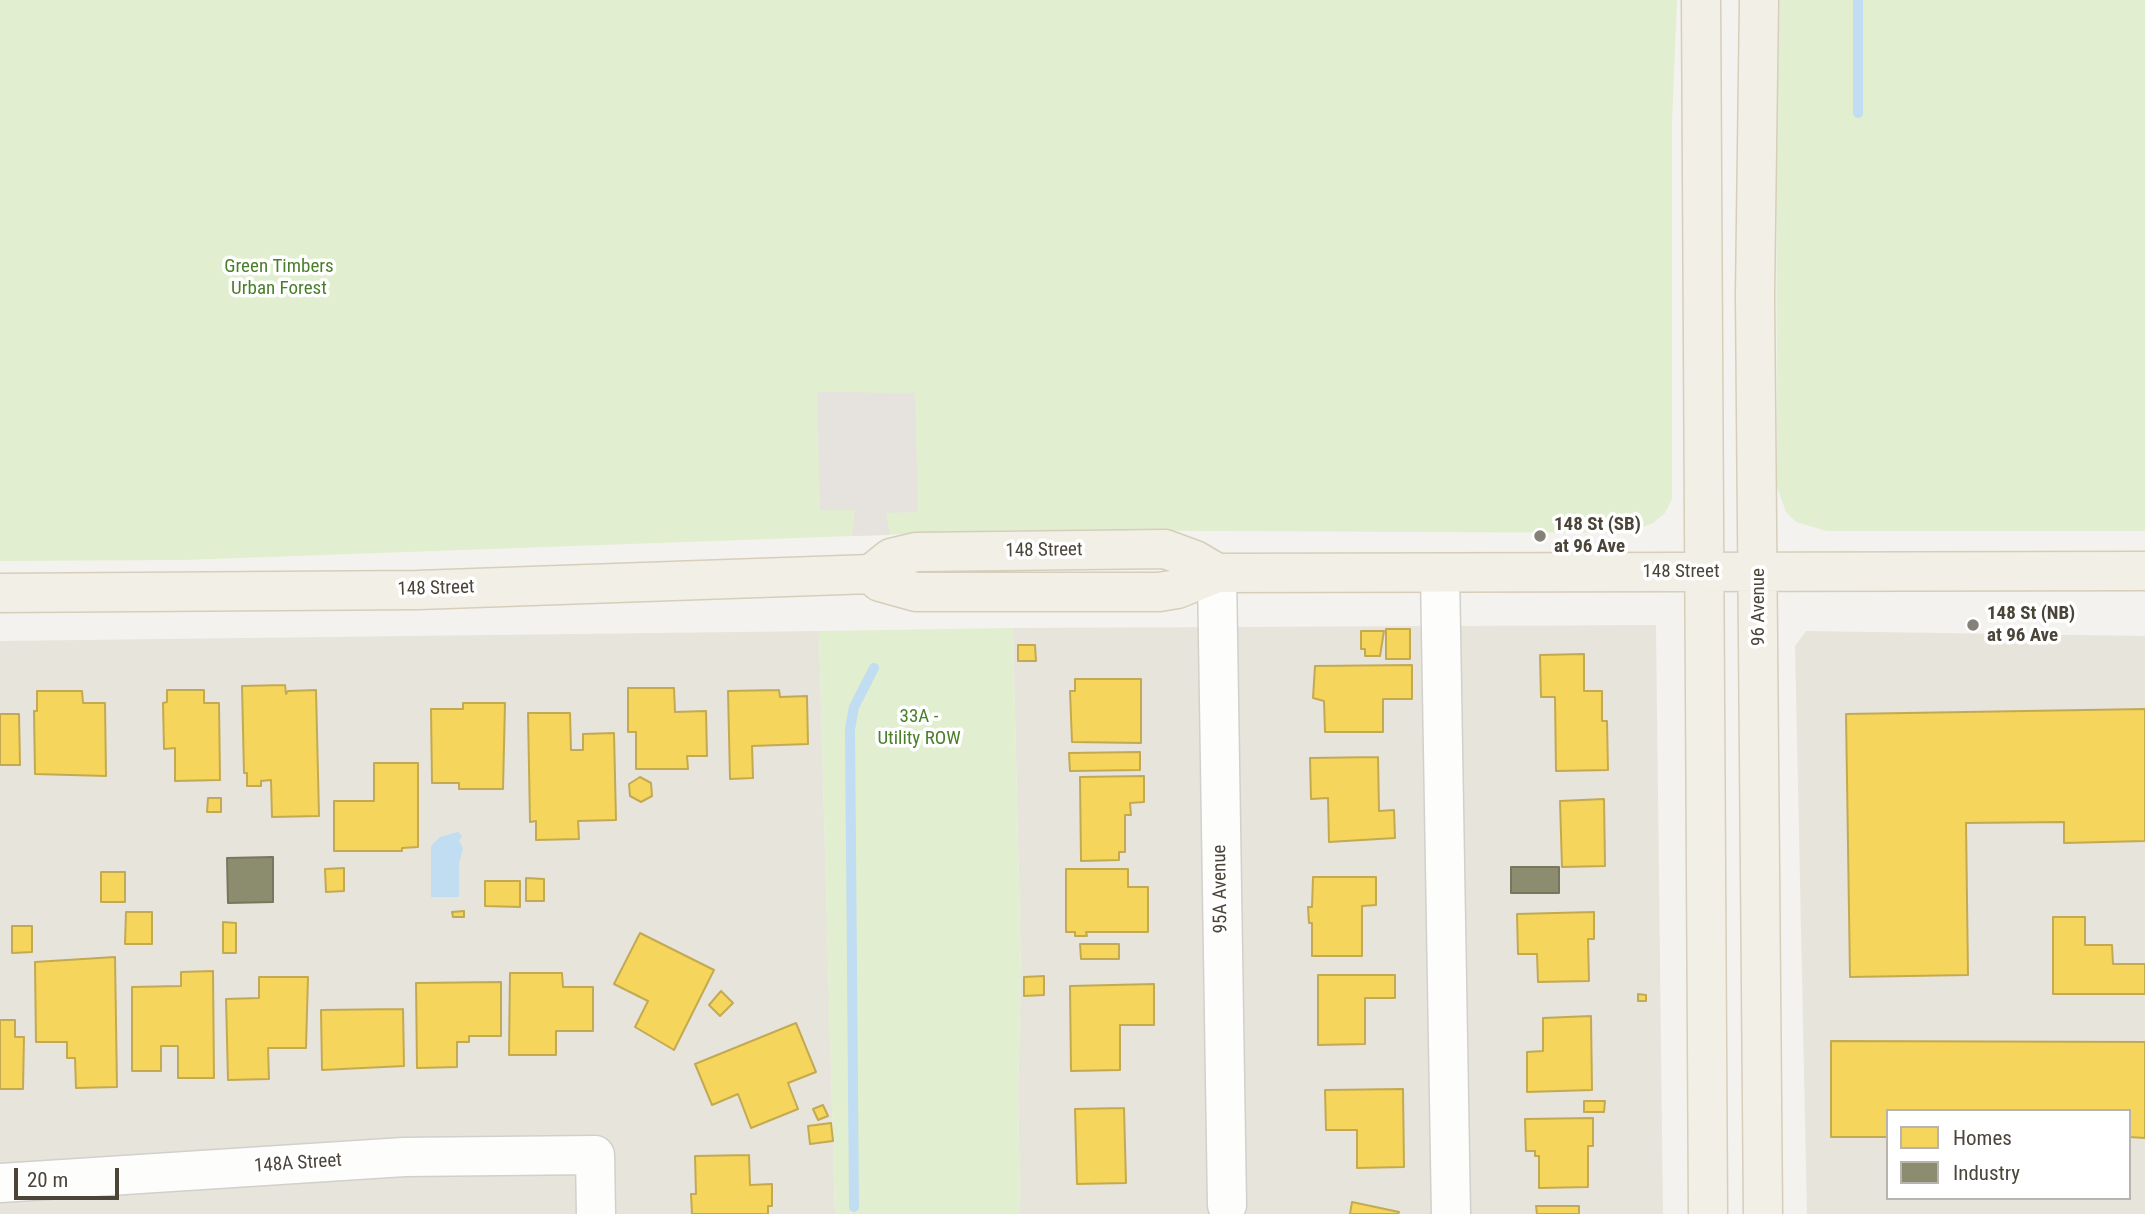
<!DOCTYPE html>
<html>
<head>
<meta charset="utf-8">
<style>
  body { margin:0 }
  #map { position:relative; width:2145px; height:1214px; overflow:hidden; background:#f4f2ee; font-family:"Roboto Condensed",sans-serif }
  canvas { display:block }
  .legend { position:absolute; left:1886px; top:1109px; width:245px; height:91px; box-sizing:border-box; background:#fff; border:2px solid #b7b4b0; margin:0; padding:9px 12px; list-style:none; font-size:21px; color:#4b4439 }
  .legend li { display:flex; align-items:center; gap:14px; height:35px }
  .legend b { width:35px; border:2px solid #b7b4b0 }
  .scale { position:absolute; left:14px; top:1168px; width:105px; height:32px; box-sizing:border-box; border:4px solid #4b4439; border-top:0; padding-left:9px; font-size:21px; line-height:24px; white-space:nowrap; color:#4b4439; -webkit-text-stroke:5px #fff; paint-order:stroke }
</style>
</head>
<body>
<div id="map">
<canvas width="2145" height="1214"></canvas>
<ul class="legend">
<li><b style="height:19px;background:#f6d55c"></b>Homes</li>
<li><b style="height:19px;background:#8c8c6e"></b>Industry</li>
</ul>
<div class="scale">20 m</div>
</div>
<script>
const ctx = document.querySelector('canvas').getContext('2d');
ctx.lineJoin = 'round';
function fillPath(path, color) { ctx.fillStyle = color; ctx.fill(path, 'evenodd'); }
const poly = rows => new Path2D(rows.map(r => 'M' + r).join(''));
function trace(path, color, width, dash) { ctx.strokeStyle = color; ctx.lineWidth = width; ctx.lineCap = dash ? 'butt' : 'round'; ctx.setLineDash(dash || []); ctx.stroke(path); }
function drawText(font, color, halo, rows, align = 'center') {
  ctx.font = font + ' "Roboto Condensed",sans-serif'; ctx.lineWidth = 7; ctx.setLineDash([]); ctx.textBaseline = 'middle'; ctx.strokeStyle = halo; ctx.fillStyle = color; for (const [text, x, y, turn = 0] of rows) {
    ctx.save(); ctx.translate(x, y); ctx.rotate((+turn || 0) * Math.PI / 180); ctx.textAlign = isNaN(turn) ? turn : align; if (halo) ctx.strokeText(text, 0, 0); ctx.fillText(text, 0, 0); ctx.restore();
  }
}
const residential = poly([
  [1656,625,1663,1214,1020,1214,1018,1088,1021,974,1013,628],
  [819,631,835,1214,0,1214,0,641],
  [1806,631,2145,636,2145,1214,1807,1214,1795,646],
  [1888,1111,2129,1111,2129,1198,1888,1198]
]);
const green = poly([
  [0,0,1677,0,1672,122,1672,499,1665,513,1653,523,1628,533,1020,530,183,560,0,561],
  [1776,0,2145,0,2145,531,1827,531,1796,522,1786,512,1777,487],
  [1013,628,1021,974,1018,1088,1020,1214,835,1214,819,631]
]);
const parking = poly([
  [817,392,915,393,918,512,886,513,890,535,852,536,855,510,820,510]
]);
const water = poly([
  [458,832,462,836,459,841,463,848,459,864,459,897,431,897,431,846,440,837]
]);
const homes = poly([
  [1386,629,1410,629,1410,659,1386,659,1386,629],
  [1361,631,1384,631,1380,656,1365,656,1365,649,1361,649,1361,631],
  [1018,645,1035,645,1036,661,1018,661,1018,645],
  [1584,654,1584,691,1602,691,1602,721,1607,721,1608,770,1556,771,1555,697,1541,697,1540,655,1584,654],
  [1412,665,1412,699,1383,699,1383,732,1325,732,1324,701,1313,698,1315,666,1412,665],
  [1075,679,1141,679,1141,743,1072,742,1070,691,1075,691,1075,679],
  [285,685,286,694,288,691,316,690,319,816,272,817,271,780,261,781,261,786,247,786,247,773,244,773,242,686,285,685],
  [628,688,674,688,675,712,706,711,707,756,687,756,688,769,636,769,636,732,628,732,628,688],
  [167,690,204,690,204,703,219,703,220,780,175,781,175,748,164,749,163,703,167,702,167,690],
  [779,690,780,697,807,696,808,744,752,746,753,778,730,779,728,691,779,690],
  [37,691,82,691,83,703,105,703,106,776,35,774,34,711,37,711,37,691],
  [463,703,505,703,503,789,459,789,459,783,432,783,431,709,463,709,463,703],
  [2145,709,2145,841,2064,843,2064,822,1966,823,1968,975,1850,977,1846,714,2145,709],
  [528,713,570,713,571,750,583,750,583,734,614,733,616,820,578,821,579,839,536,840,536,821,530,822,528,713],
  [0,714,19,714,20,765,0,765,0,714],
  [1140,752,1140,770,1070,771,1069,753,1140,752],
  [1378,757,1379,811,1394,810,1395,838,1329,842,1328,798,1311,799,1310,758,1378,757],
  [374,763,418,763,418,847,402,848,402,851,334,851,334,801,374,801,374,763],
  [1144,776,1144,802,1130,803,1131,815,1125,815,1125,852,1119,852,1119,860,1081,861,1080,777,1144,776],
  [640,777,651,783,652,796,641,802,630,796,629,784,640,777],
  [208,798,221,798,221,812,207,812,208,798],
  [1604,799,1605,866,1562,867,1560,801,1604,799],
  [344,868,344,891,326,892,325,869,344,868],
  [1066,869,1128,869,1128,887,1148,887,1148,932,1086,932,1087,936,1075,936,1075,932,1066,932,1066,869],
  [101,872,125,872,125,902,101,902,101,872],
  [1313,877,1376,877,1376,905,1362,906,1362,956,1312,956,1312,923,1309,923,1308,907,1312,907,1313,877],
  [526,878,544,879,544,901,526,901,526,878],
  [485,881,520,881,520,907,485,906,485,881],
  [464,911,464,917,453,917,452,912,464,911],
  [126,912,152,912,152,944,125,944,126,912],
  [1594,912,1594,939,1588,939,1589,981,1538,982,1537,954,1518,954,1517,914,1594,912],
  [2053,917,2085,917,2085,945,2112,945,2113,964,2145,964,2145,994,2053,994,2053,917],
  [223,922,236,923,236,953,223,953,223,922],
  [12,926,32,926,32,952,12,953,12,926],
  [640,933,714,970,674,1050,635,1027,648,1001,614,984,640,933],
  [1080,944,1119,944,1119,959,1081,959,1080,944],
  [115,957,117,1087,76,1088,75,1058,67,1058,67,1042,36,1042,35,962,115,957],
  [213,971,214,1078,178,1078,178,1046,161,1046,161,1071,132,1071,132,987,181,986,181,972,213,971],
  [510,973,562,973,563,987,593,987,593,1031,556,1031,556,1055,509,1055,510,973],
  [1318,975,1395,975,1395,998,1365,998,1365,1044,1318,1045,1318,975],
  [1044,976,1044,995,1024,996,1024,977,1044,976],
  [259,977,308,977,306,1048,268,1048,269,1079,228,1080,226,999,259,998,259,977],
  [501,982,501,1036,469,1036,469,1042,457,1042,457,1067,417,1068,416,983,501,982],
  [1154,984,1154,1025,1120,1025,1120,1070,1071,1071,1070,986,1154,984],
  [721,991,733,1003,720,1016,709,1005,721,991],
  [1638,994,1646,995,1646,1001,1638,1001,1638,994],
  [403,1009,404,1066,322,1070,321,1010,403,1009],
  [1591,1016,1592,1090,1527,1092,1527,1052,1543,1051,1543,1018,1591,1016],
  [0,1020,15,1020,15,1037,24,1037,23,1089,0,1089,0,1020],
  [796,1023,816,1072,788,1083,798,1109,751,1128,738,1094,712,1105,695,1064,796,1023],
  [1831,1041,2145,1042,2145,1138,2129,1137,2129,1111,1888,1111,1888,1137,1831,1137,1831,1041],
  [1403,1089,1404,1167,1357,1168,1357,1130,1326,1130,1325,1090,1403,1089],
  [1584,1101,1605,1101,1604,1112,1584,1112,1584,1101],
  [823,1105,828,1116,818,1120,813,1109,823,1105],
  [1124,1108,1126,1183,1077,1184,1075,1109,1124,1108],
  [1593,1118,1593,1146,1588,1146,1588,1187,1539,1188,1539,1156,1535,1156,1535,1151,1526,1151,1525,1119,1593,1118],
  [831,1123,833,1141,810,1144,808,1126,831,1123],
  [749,1155,750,1185,772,1184,772,1206,768,1206,768,1214,692,1214,691,1194,696,1194,695,1156,749,1155],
  [1352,1202,1399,1212,1398,1214,1350,1214,1352,1202],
  [1536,1206,1579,1206,1579,1214,1537,1214,1536,1206]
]);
const industry = poly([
  [273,857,273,902,228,903,227,858,273,857],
  [1511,867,1559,867,1559,893,1511,893,1511,867]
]);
const stream = poly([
  [1858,0,1858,113],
  [854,1207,850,729,854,707,874,668]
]);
const minor = poly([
  [1217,573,1227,1205],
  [1440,573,1451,1214],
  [0,1183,404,1157,595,1155,596,1214]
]);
const major = poly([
  [1701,0,1708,1214],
  [1759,0,1755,295,1763,1214],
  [871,574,880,582,916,592,1159,592,1177,589,1217,573,2145,571],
  [0,593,418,590,871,574,891,558,916,552,1165,549,1195,560,1217,573]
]);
const markers = [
  [1540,536,7,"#868178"],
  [1973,625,7,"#868178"]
];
const parkNames = [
  ["Green Timbers",279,267],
  ["Urban Forest",279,289],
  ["33A -",919,717],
  ["Utility ROW",919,739]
];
const poiNames = [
  ["148 St (SB)",1554,525],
  ["at 96 Ave",1554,547],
  ["148 St (NB)",1987,614],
  ["at 96 Ave",1987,636]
];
const streetNames = [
  ["148 Street",1044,551,-1],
  ["148 Street",1681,572],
  ["148 Street",436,589,-2],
  ["96 Avenue",1759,607,-90],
  ["95A Avenue",1221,889,-91],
  ["148A Street",298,1164,-4]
];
fillPath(residential, '#e7e4dc');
fillPath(green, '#e1eecf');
fillPath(parking, '#e6e3df');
fillPath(water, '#c0ddf1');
fillPath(homes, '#f6d55c');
trace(homes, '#c3aa52', 2);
fillPath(industry, '#8c8c6e');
trace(industry, '#78765e', 2);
trace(stream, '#c0ddf1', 10);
trace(minor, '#d2d0cb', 41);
trace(major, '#d6cebb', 41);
trace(minor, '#fdfdfc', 38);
trace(major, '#f2efe6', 38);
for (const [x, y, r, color] of markers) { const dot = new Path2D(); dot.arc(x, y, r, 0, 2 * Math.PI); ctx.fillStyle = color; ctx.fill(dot); trace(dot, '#fff', 2.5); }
drawText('19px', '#4a7f2a', '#fff', parkNames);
drawText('bold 19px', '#4b4439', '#fff', poiNames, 'left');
drawText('19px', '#4b4439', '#fff', streetNames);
</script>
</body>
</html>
